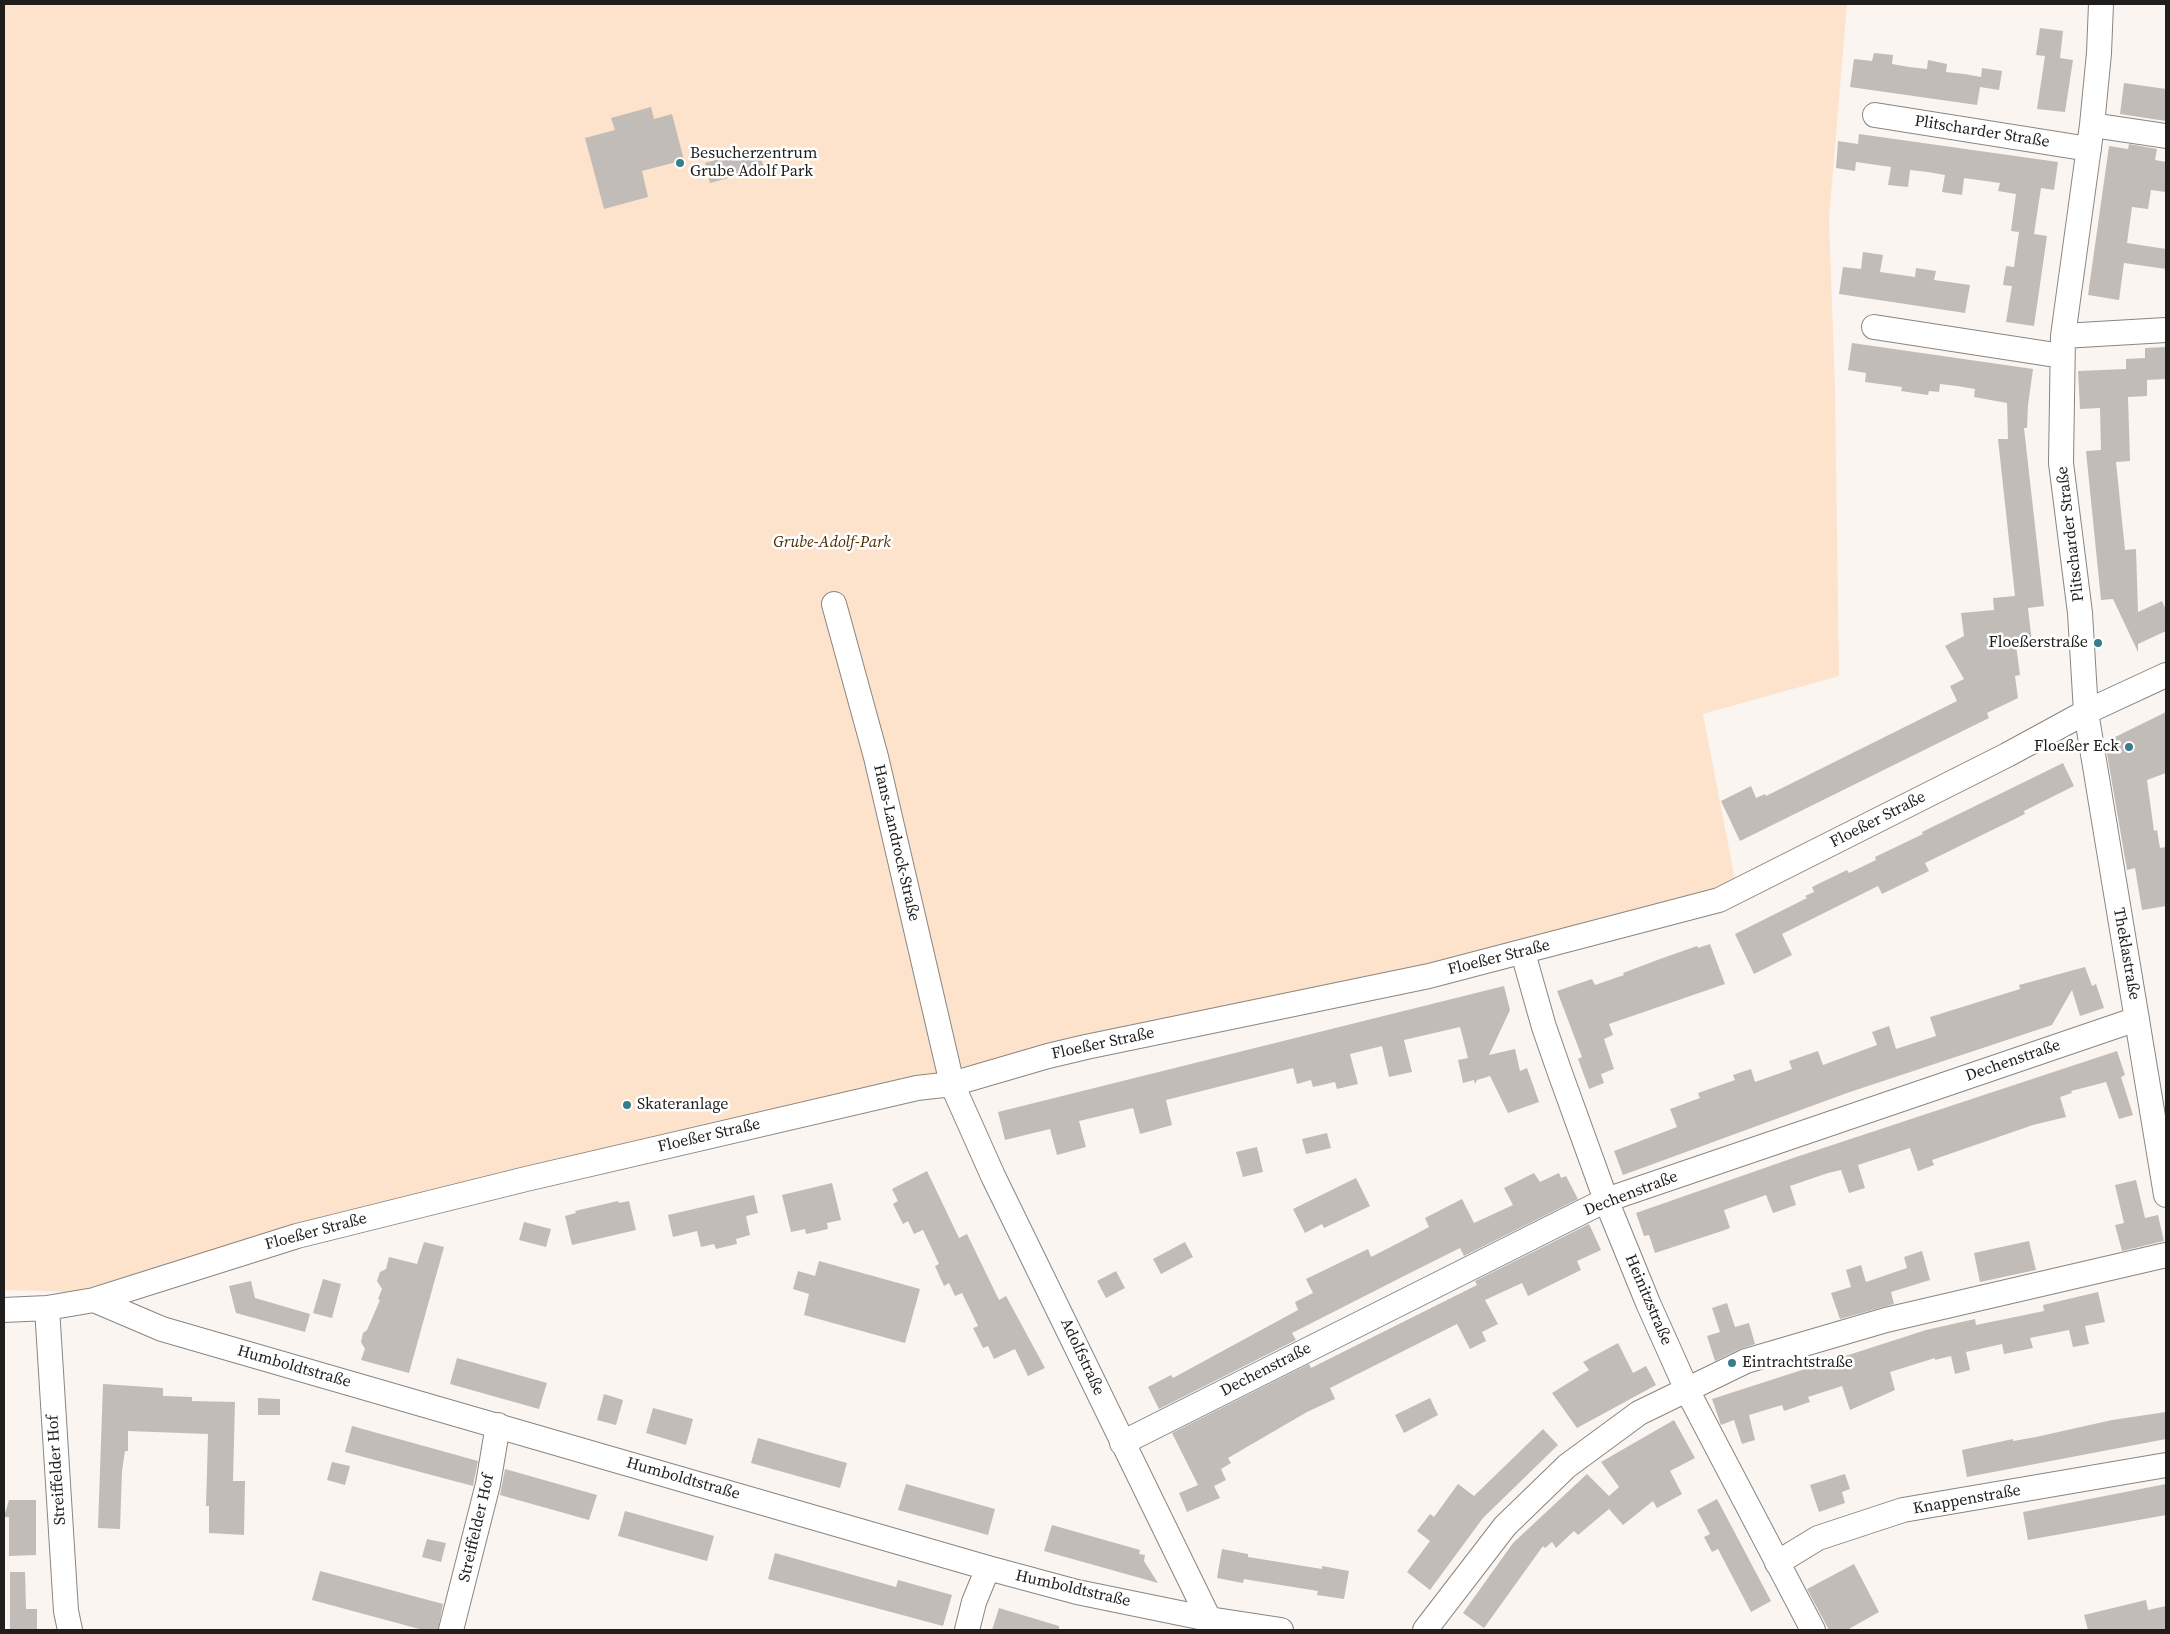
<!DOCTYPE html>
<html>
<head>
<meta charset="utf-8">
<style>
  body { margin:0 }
  #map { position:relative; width:2170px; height:1634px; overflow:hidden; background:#faf5f0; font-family:"Source Serif 4",serif }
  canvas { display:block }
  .frame { position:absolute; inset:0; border:5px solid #1f1e1c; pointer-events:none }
</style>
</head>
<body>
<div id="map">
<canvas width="2170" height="1634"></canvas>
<div class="frame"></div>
</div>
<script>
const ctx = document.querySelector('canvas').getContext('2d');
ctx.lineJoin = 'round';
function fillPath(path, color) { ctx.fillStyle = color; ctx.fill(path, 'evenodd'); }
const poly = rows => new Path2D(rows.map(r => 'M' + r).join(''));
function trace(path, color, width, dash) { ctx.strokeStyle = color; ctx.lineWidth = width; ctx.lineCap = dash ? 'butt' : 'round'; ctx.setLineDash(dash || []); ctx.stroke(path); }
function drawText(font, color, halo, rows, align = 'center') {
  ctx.font = font + ' "Source Serif 4",serif'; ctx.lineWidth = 5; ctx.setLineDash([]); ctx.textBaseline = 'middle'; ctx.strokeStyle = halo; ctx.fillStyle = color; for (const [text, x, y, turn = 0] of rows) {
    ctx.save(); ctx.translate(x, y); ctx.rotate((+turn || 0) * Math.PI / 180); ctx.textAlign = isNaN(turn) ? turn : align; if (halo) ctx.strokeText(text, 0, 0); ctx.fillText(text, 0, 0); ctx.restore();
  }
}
const green = poly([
  [4,4,1847,4,1829,219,1835,389,1839,676,1703,714,1735,880,1713,895,1542,942,962,1067,700,1131,504,1174,72,1292,4,1290]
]);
const building = poly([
  [2040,28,2063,31,2060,58,2073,60,2065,112,2037,109,2045,56,2036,55],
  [1874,53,1893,55,1892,64,1909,67,1927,69,1928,60,1947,64,1946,72,1964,74,1981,77,1982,68,2002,71,1999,90,1980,87,1977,105,1850,87,1854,59,1872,61],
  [2124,83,2166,89,2166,121,2120,114],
  [651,107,654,119,672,114,684,160,642,171,648,197,604,209,585,138,615,130,611,118],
  [1859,134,2058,162,2054,190,2041,188,2034,234,2047,236,2034,326,2006,322,2012,286,2003,285,2006,266,2014,267,2019,232,2011,231,2016,194,1998,191,2000,183,1964,178,1962,195,1942,192,1945,175,1928,172,1910,170,1908,187,1888,185,1891,167,1856,162,1855,171,1836,168,1838,141,1858,144],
  [2129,144,2157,149,2155,160,2166,162,2166,192,2151,190,2148,209,2132,207,2127,243,2166,249,2166,269,2124,263,2119,300,2088,295,2109,146,2128,149],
  [758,148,764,168,710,183,705,163],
  [1863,252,1883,255,1880,272,1915,277,1916,268,1936,271,1934,280,1970,285,1965,313,1839,294,1843,267,1861,269],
  [1852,343,2033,369,2028,405,2027,428,2024,428,2044,606,2028,608,2032,643,2016,645,2020,675,2015,676,2018,698,1987,713,1989,718,1740,841,1721,801,1751,786,1756,798,1765,794,1766,796,1957,701,1950,686,1964,679,1945,646,1964,636,1961,613,1994,610,1993,598,2015,596,1998,439,2008,439,2007,403,1974,397,1975,389,1957,386,1940,384,1939,392,1929,391,1928,395,1901,391,1902,387,1865,382,1866,373,1848,370],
  [2166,347,2166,379,2147,380,2147,396,2128,397,2130,461,2116,462,2125,550,2136,549,2138,612,2162,601,2166,610,2166,631,2138,644,2138,652,2113,599,2101,600,2086,451,2101,450,2100,408,2080,409,2078,371,2126,369,2126,359,2145,358,2145,348],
  [2166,712,2166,773,2147,780,2154,831,2157,830,2160,848,2166,847,2166,906,2142,910,2135,868,2127,870,2105,742],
  [2063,763,2074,786,2024,811,2025,814,1925,863,1929,871,1882,894,1878,886,1782,934,1792,955,1754,974,1735,934,1807,898,1805,896,1814,892,1812,887,1847,870,1849,873,1876,860,1875,857,1923,834,1922,832],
  [1710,944,1725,984,1609,1024,1613,1035,1604,1039,1614,1069,1601,1074,1604,1083,1589,1089,1578,1059,1582,1057,1557,991,1592,979,1595,985,1624,975,1623,973,1660,959,1697,946,1698,948],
  [2085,967,2092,986,2096,984,2104,1008,2080,1016,2072,990,2052,1025,1847,1093,1623,1175,1614,1151,1677,1127,1670,1109,1700,1098,1698,1093,1735,1080,1733,1075,1751,1069,1755,1082,1792,1069,1789,1061,1818,1051,1823,1065,1877,1045,1872,1032,1889,1026,1896,1049,1936,1036,1930,1017,2020,989,2019,985],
  [1504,986,1510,1010,1489,1055,1515,1049,1520,1071,1527,1068,1539,1102,1508,1113,1490,1076,1477,1080,1475,1084,1474,1080,1463,1083,1458,1060,1468,1058,1460,1027,1404,1040,1412,1072,1389,1077,1382,1046,1350,1054,1358,1084,1337,1089,1335,1082,1313,1087,1311,1080,1297,1084,1293,1068,1166,1100,1172,1125,1140,1134,1133,1108,1079,1121,1086,1147,1057,1155,1050,1129,1005,1140,998,1112],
  [2117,1051,2125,1075,2121,1077,2133,1115,2119,1119,2106,1082,2071,1091,2072,1093,2060,1097,2066,1117,2033,1125,1932,1160,1934,1165,1918,1171,1910,1148,1858,1165,1865,1188,1849,1193,1841,1170,1828,1173,1790,1186,1796,1205,1773,1213,1766,1195,1724,1210,1730,1228,1722,1231,1655,1253,1649,1235,1644,1236,1636,1213,1793,1158],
  [1327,1133,1331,1148,1306,1154,1302,1139],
  [1257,1147,1263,1172,1243,1177,1236,1152],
  [927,1171,959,1238,967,1234,999,1300,1006,1296,1045,1368,1028,1376,1015,1349,994,1359,988,1346,983,1348,973,1328,978,1326,962,1293,955,1296,949,1283,944,1286,935,1266,939,1264,923,1230,914,1234,908,1221,903,1224,893,1204,898,1201,892,1189],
  [1534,1173,1540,1182,1559,1173,1561,1178,1566,1176,1578,1199,1464,1256,1460,1248,1410,1273,1292,1333,1296,1340,1159,1409,1148,1387,1171,1375,1173,1378,1298,1310,1295,1302,1313,1293,1306,1279,1368,1249,1371,1257,1414,1235,1429,1227,1425,1218,1462,1199,1474,1223,1513,1205,1504,1188],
  [1356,1178,1370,1206,1324,1228,1322,1224,1305,1233,1293,1209],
  [2136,1180,2145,1218,2158,1215,2164,1241,2122,1251,2115,1225,2124,1223,2115,1185],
  [832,1183,841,1220,827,1223,828,1229,806,1234,805,1229,791,1232,782,1195],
  [754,1195,758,1213,746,1216,750,1235,736,1239,737,1244,716,1249,714,1244,701,1247,697,1231,673,1237,668,1215],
  [618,1201,619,1203,629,1201,636,1230,572,1245,565,1216,576,1213,575,1211],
  [524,1222,551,1229,546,1247,519,1240],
  [1589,1224,1601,1250,1577,1261,1581,1270,1528,1296,1522,1283,1485,1300,1498,1324,1482,1332,1486,1341,1470,1349,1457,1324,1330,1388,1335,1399,1307,1412,1228,1458,1231,1463,1221,1469,1226,1480,1214,1486,1220,1498,1187,1512,1179,1493,1198,1485,1172,1433,1309,1364,1311,1368,1477,1285,1475,1281],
  [2029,1241,2036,1270,1980,1282,1974,1253],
  [424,1242,444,1247,409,1373,361,1360,365,1349,361,1342,363,1333,367,1330,380,1300,378,1299,382,1289,377,1281,380,1272,386,1269,389,1257,417,1264],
  [1185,1242,1193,1257,1161,1274,1153,1259],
  [1922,1251,1930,1280,1891,1292,1894,1304,1840,1319,1831,1293,1851,1287,1846,1270,1861,1265,1866,1282,1907,1268,1904,1257],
  [819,1261,920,1289,905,1343,804,1315,809,1294,793,1289,798,1271,815,1276],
  [1116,1271,1125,1288,1106,1298,1097,1281],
  [323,1279,341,1284,332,1318,313,1313],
  [251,1281,255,1298,310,1314,305,1332,236,1313,229,1286],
  [2098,1292,2105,1322,2085,1326,2089,1344,2073,1347,2069,1330,2030,1338,2033,1348,2004,1354,2002,1344,1966,1352,1970,1370,1955,1374,1951,1356,1935,1360,1935,1358,1890,1372,1895,1390,1850,1410,1842,1386,1808,1397,1810,1402,1784,1411,1782,1405,1749,1415,1755,1440,1742,1444,1734,1420,1721,1425,1712,1399,1926,1330,1975,1319,1976,1325,2044,1311,2043,1305],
  [1727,1303,1735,1327,1749,1323,1755,1344,1740,1349,1715,1361,1707,1336,1720,1332,1712,1308],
  [1618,1343,1633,1373,1646,1366,1656,1385,1577,1428,1552,1393,1589,1370,1583,1362],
  [457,1358,547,1383,539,1409,450,1384],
  [103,1384,163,1388,163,1396,192,1397,192,1401,235,1402,233,1481,245,1481,244,1535,209,1533,209,1506,206,1506,208,1434,128,1431,128,1451,125,1451,122,1471,120,1529,98,1528],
  [604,1394,623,1400,616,1425,597,1420],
  [258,1398,280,1399,280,1415,258,1415],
  [1430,1398,1438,1415,1404,1433,1395,1415],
  [653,1408,693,1419,686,1445,646,1433],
  [2166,1412,2166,1439,1967,1477,1962,1450,2013,1439,2013,1441,2036,1437,2112,1420],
  [1674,1420,1695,1458,1670,1471,1682,1494,1657,1508,1653,1501,1623,1525,1609,1509,1578,1535,1574,1531,1556,1548,1552,1542,1545,1548,1543,1546,1484,1628,1463,1613,1513,1543,1587,1474,1609,1496,1619,1487,1601,1462],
  [352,1426,478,1461,473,1486,345,1452],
  [1543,1429,1558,1445,1483,1518,1430,1590,1407,1572,1430,1541,1417,1531,1430,1514,1434,1517,1458,1484,1474,1496],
  [758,1438,847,1463,840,1488,751,1463],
  [332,1462,350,1466,345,1485,327,1480],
  [505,1469,597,1495,589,1520,500,1495],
  [1845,1474,1850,1489,1842,1492,1845,1503,1819,1512,1810,1485],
  [906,1484,995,1509,988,1535,898,1510],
  [2166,1484,2166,1515,2028,1540,2023,1512],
  [1717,1499,1771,1601,1751,1612,1718,1549,1712,1552,1704,1537,1710,1534,1697,1510],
  [9,1500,36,1500,36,1555,9,1556,9,1517,4,1517],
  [625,1511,714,1536,707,1561,618,1536],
  [1052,1525,1140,1550,1139,1554,1145,1555,1144,1561,1158,1583,1044,1551],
  [427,1539,446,1543,441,1562,422,1557],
  [1222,1549,1248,1554,1248,1557,1322,1569,1322,1566,1349,1571,1344,1599,1317,1595,1318,1591,1268,1583,1244,1579,1243,1583,1217,1578],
  [775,1553,896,1587,898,1580,952,1595,943,1626,768,1579],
  [1854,1564,1879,1612,1847,1630,1829,1630,1807,1589],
  [320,1571,443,1604,438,1630,423,1630,312,1600],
  [10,1572,25,1572,26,1609,37,1609,37,1630,10,1630],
  [2146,1600,2148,1610,2166,1606,2166,1630,2088,1630,2084,1615],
  [999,1608,1059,1626,1059,1630,992,1630]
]);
const minor = poly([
  [2101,4,2099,53,2092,125,2063,336,2061,463,2080,613,2086,712,2166,1195],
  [1875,115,2089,149],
  [2092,125,2166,136],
  [1874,327,2062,356],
  [2063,336,2166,330],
  [834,604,876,757,952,1084,993,1176,1209,1619,1209,1629],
  [1523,953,1544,1027,1560,1073,1606,1200,1648,1303,1687,1390,1813,1630],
  [94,1300,162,1329,988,1568,1077,1592,1209,1619,1281,1630],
  [47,1308,66,1611,70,1630],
  [4,1310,47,1308,94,1300,297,1236,526,1179,917,1088,952,1084,1048,1056,1086,1047,1429,976,1719,900,2007,755,2086,712,2166,675],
  [1122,1443,1606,1200,2137,1019],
  [1777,1563,1818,1538,1903,1510,2166,1465],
  [451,1630,488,1484,498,1425],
  [967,1630,974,1602,988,1568],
  [1425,1630,1505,1526,1567,1466,1639,1413,1746,1361,1886,1320,2166,1255]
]);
const markers = [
  [680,163,5,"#387d8b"],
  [2098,643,5,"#387d8b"],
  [2129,747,5,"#387d8b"],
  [627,1105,5,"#387d8b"],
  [1732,1363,5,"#387d8b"]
];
const streetNames = [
  ["Plitscharder Straße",1982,132,9],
  ["Plitscharder Straße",2071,534,-97],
  ["Floeßer Straße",1878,820,-27],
  ["Hans-Landrock-Straße",896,843,77],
  ["Theklastraße",2126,954,80],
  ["Floeßer Straße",1499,958,-14],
  ["Floeßer Straße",1103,1044,-12],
  ["Dechenstraße",2013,1061,-19],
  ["Floeßer Straße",709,1136,-13],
  ["Dechenstraße",1631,1194,-21],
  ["Floeßer Straße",316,1232,-15],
  ["Heinitzstraße",1648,1300,67],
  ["Adolfstraße",1082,1357,65],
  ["Humboldtstraße",294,1367,16],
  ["Dechenstraße",1266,1370,-27],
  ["Streiffelder Hof",57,1470,-94],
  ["Humboldtstraße",683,1479,16],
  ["Knappenstraße",1967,1500,-10],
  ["Streiffelder Hof",477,1528,-77],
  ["Humboldtstraße",1073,1589,13]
];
const poiNames = [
  ["Besucherzentrum",690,154],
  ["Grube Adolf Park",690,172],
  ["Floeßerstraße",2088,643,"right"],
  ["Floeßer Eck",2119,747,"right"],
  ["Skateranlage",637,1105],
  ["Eintrachtstraße",1742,1363]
];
const parkNames = [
  ["Grube-Adolf-Park",832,543]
];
fillPath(green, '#fde3cc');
fillPath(building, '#c1bcb8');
trace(minor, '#8a8581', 26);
trace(minor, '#fff', 24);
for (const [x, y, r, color] of markers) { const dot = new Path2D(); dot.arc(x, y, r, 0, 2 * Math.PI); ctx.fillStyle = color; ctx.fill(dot); trace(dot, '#fff', 2); }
drawText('16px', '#1f1e1c', '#fff', streetNames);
drawText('16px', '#1f1e1c', '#fff', poiNames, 'left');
drawText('italic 16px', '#502c00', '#fff', parkNames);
</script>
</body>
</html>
